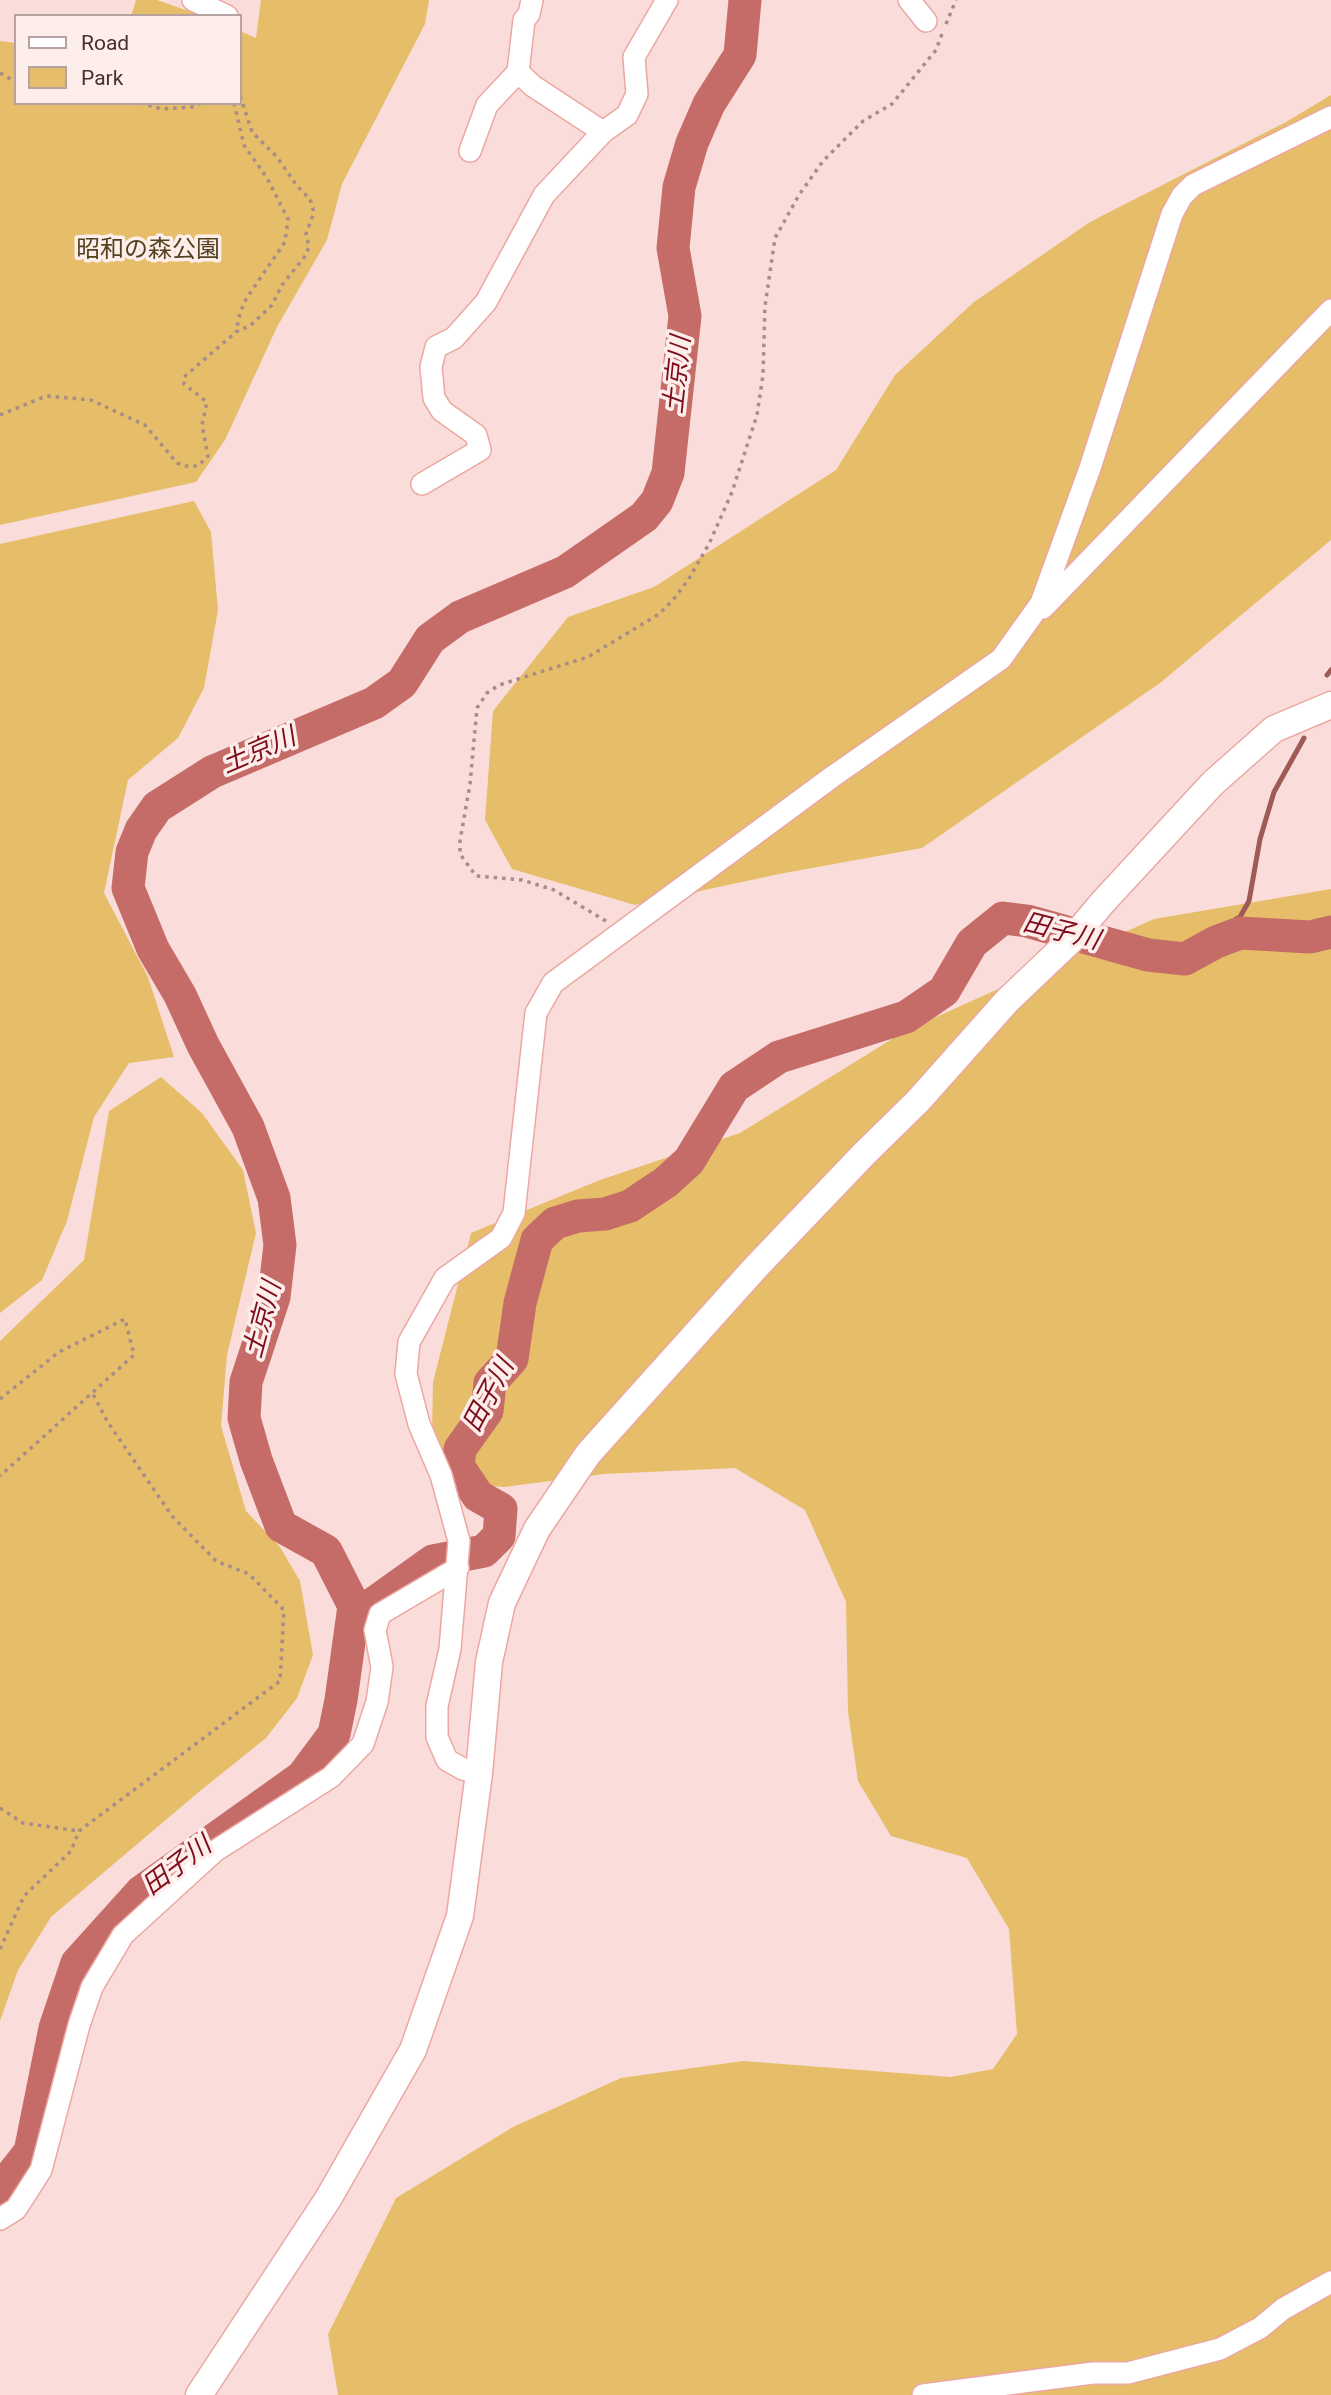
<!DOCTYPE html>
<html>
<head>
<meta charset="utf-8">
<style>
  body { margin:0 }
  #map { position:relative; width:1331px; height:2395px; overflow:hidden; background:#faddda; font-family:Roboto,sans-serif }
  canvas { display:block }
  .legend { position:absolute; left:14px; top:14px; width:228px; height:91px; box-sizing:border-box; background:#fdeeec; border:2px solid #b6a2a0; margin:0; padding:9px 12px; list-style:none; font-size:21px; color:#4b2f2d }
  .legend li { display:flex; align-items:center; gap:14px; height:35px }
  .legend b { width:35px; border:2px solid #b6a2a0 }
</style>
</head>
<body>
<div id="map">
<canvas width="1331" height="2395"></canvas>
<ul class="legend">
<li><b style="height:9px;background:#fff"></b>Road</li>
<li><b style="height:19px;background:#e6bd69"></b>Park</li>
</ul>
</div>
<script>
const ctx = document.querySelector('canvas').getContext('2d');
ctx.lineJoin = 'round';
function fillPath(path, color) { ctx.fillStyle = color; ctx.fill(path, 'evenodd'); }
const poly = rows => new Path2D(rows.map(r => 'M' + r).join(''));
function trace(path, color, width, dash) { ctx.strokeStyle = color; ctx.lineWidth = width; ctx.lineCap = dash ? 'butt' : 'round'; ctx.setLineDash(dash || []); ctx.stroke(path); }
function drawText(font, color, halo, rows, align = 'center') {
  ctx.font = font + ' Roboto,"Noto Sans JP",sans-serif'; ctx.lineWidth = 7; ctx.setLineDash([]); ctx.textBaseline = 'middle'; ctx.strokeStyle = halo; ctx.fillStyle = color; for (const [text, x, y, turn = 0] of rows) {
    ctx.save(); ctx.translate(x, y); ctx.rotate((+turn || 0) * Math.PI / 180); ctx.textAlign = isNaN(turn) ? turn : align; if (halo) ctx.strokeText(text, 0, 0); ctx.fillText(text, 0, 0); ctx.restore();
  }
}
const green = poly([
  [136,0,157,0,203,16,131,16],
  [261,0,429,0,425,24,342,184,327,240,277,327,225,440,196,482,0,525,0,41,16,43,16,103,240,103,240,31,256,38],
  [1331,95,1331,540,1160,683,922,848,779,874,635,905,512,869,485,820,493,711,568,617,654,587,836,470,895,375,974,302,1090,222,1286,122],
  [194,501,211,532,218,610,204,688,178,738,128,780,104,893,148,977,174,1057,129,1063,94,1117,67,1221,42,1280,0,1313,0,544],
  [1331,889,1331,2395,338,2395,328,2334,396,2198,513,2127,621,2078,743,2061,951,2077,993,2069,1017,2034,1009,1929,967,1858,891,1836,858,1781,848,1712,846,1602,805,1510,735,1468,604,1474,504,1487,431,1482,433,1382,471,1233,600,1180,740,1133,905,1031,1154,919],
  [161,1077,202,1113,243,1170,256,1233,227,1355,221,1426,246,1511,280,1547,300,1581,313,1655,297,1698,266,1738,200,1791,51,1917,18,1970,0,2021,0,1341,84,1260,109,1111]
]);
const stream = poly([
  [1327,675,1331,670],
  [1231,935,1236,919,1240,917,1249,901,1260,839,1274,792,1304,738]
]);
const river = poly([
  [354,1606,326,1551,281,1526,256,1460,244,1418,246,1382,274,1297,280,1245,274,1198,248,1127,203,1045,180,995,153,949,128,888,132,852,141,830,157,807,212,772,374,703,402,683,430,639,460,617,565,572,644,517,657,501,668,473,685,316,673,248,679,187,692,143,709,104,740,55,745,0],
  [354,1606,370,1606,433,1561,484,1551,499,1536,501,1509,478,1496,458,1466,460,1449,487,1411,490,1383,512,1359,520,1303,537,1240,555,1223,578,1216,605,1214,630,1206,666,1182,689,1161,734,1087,779,1057,906,1017,944,991,972,943,1003,918,1027,921,1148,955,1185,959,1216,942,1240,933,1310,937,1331,932],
  [0,2190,30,2152,55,2028,77,1963,141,1892,302,1777,334,1734,341,1700,354,1606]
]);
const path = poly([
  [946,24,956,0],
  [0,73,16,82],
  [140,103,162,109,192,107,201,103],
  [234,103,244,145,267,178,288,219,285,242,246,299,240,313,236,332],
  [0,415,46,396,91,400,145,425,177,463,185,466,198,466,208,456,202,425,207,402,184,384,184,377,236,332,251,325,272,305,282,285,306,255,309,246,306,234,314,212,310,199,297,186,277,157,252,132,240,95],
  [606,921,554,890,522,880,476,876,460,854,460,841,470,784,477,708,487,693,499,685,588,657,659,614,673,600,688,580,709,544,732,492,757,415,763,375,765,306,775,238,799,195,823,161,863,121,892,104,936,50,942,34],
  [0,1399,59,1352,125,1319,134,1355,0,1476],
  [0,1808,23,1823,79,1831],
  [0,1949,24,1896,71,1851,79,1831,280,1681,284,1610,249,1574,216,1561,172,1516,107,1421,93,1394]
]);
const minor = poly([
  [193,0,227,16],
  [532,0,529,14,524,20,518,72,533,86,603,132,627,115,637,94,634,57,667,0],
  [909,0,926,21],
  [470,151,487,105,518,72],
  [422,484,480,450,476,435,442,411,434,398,431,367,436,347,454,338,486,302,544,195,603,132],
  [1043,608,1331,310],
  [479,1773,463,1769,447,1760,437,1737,437,1706,450,1649,459,1541,441,1475,419,1424,406,1374,409,1342,445,1278,501,1238,514,1213,536,1013,553,983,832,777,1001,659,1041,603,1090,468,1172,214,1182,196,1193,185,1331,117],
  [0,2219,16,2209,41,2170,79,2025,92,1987,123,1935,215,1851,331,1777,363,1744,377,1702,382,1667,375,1630,380,1614,458,1568],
  [923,2395,1093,2373,1128,2373,1220,2349,1260,2328,1283,2309,1331,2282]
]);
const tertiary = poly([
  [199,2395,328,2199,413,2050,460,1916,479,1773,489,1662,502,1603,537,1529,588,1454,756,1267,864,1154,918,1101,1007,1001,1071,940,1103,902,1213,783,1274,729,1331,705]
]);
const parkNames = [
  ["昭和の森公園",148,251]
];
const waterNames = [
  ["土京川",679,375,-84],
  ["土京川",259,752,-23],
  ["田子川",1061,933,14],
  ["土京川",264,1320,-75],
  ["田子川",490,1396,-62],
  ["田子川",178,1867,-37]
];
fillPath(green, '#e6bd69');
trace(stream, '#a05a56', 5);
trace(river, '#c56c68', 33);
trace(minor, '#eca7a2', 24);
trace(tertiary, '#eca7a2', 29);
trace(path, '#a88c89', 3.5, [3.5, 5]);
trace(minor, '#fff', 21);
trace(tertiary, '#fff', 26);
drawText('24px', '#54421e', '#fdeeec', parkNames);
drawText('italic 26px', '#7e0c19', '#fdeeec', waterNames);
</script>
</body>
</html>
